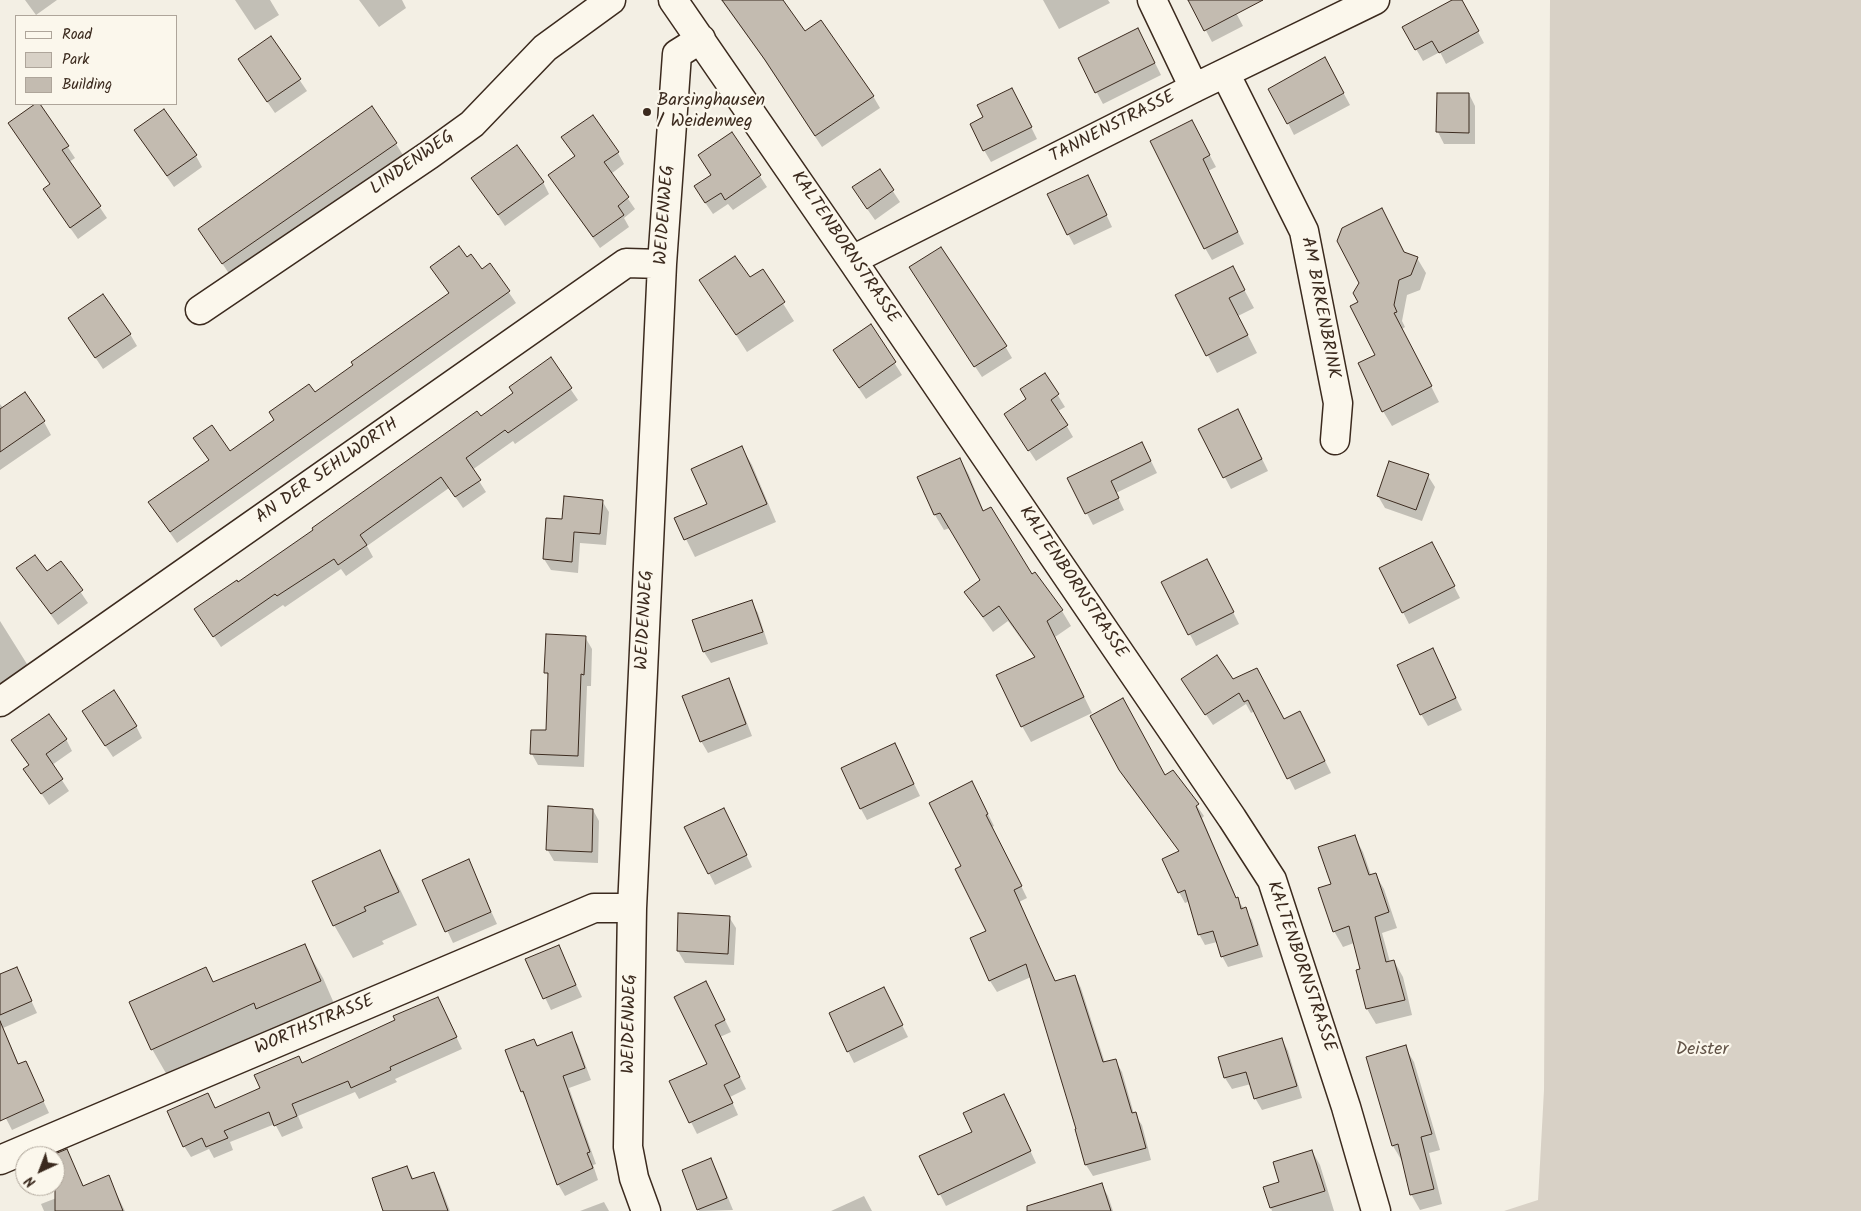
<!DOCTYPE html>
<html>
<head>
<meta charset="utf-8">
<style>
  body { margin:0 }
  #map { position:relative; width:1861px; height:1211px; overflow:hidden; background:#f3efe4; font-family:Kalam,sans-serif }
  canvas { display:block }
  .legend { position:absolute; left:15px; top:15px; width:162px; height:90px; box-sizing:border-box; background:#fbf7ec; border:1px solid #aea59a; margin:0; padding:6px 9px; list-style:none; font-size:15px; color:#3b2a1e }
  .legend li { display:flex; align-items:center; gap:10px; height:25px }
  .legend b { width:25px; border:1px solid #aea59a }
  .north { position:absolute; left:15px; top:1146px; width:50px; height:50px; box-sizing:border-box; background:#fbf7ec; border:1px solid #aea59a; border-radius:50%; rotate:223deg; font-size:14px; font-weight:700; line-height:20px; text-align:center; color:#3b2a1e }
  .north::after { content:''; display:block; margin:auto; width:18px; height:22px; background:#3b2a1e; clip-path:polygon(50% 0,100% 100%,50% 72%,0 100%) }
</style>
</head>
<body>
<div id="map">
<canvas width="1861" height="1211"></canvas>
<ul class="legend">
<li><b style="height:6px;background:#fbf7ec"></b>Road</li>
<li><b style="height:14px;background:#d8d1c6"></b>Park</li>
<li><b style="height:14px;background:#c3bbb0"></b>Building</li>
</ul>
<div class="north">N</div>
</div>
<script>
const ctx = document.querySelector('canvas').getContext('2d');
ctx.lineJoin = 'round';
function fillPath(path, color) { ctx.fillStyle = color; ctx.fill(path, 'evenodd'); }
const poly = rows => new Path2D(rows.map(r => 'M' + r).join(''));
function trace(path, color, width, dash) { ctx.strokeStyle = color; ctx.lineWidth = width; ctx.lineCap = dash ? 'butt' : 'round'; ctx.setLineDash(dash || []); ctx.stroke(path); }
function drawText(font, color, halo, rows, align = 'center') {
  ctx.font = font + ' Kalam,sans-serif'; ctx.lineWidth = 4.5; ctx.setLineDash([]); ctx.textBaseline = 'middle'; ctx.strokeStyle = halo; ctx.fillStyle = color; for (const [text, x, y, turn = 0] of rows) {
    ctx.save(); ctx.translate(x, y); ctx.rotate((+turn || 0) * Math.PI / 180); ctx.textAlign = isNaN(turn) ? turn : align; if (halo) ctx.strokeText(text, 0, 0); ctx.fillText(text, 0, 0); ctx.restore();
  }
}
const green = poly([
  [1550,0,1861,0,1861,1211,1504,1211,1538,1200,1544,1090]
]);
const shadow = poly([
  [25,0,57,0,36,15],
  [235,0,270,0,279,15,255,30],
  [359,0,402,0,406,8,379,27],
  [721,0,781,0,805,33,873,96,880,108,822,147,761,55],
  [1043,0,1108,0,1110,3,1059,29],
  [1190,0,1245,0,1233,7,1243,26,1212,42],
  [1454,0,1461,0,1484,43,1446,64,1440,52,1423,61,1404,28],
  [271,38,307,91,275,113,246,71],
  [1144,41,1161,75,1103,104,1079,59],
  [1331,70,1350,105,1294,135,1288,123],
  [1438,94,1469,94,1475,106,1475,144,1444,144,1438,132],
  [1018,101,1037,139,991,162,984,150,985,117],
  [39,104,75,158,69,162,107,218,78,239,51,201,51,185,9,123],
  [1198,133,1216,167,1208,171,1244,244,1212,260,1205,248],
  [732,134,767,187,733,210,728,204,713,214,702,198,711,176,699,156],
  [563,138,618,153,624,164,611,174,635,209,624,218,629,227,600,248,557,187,575,157],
  [142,141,196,156,202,167,174,187],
  [396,144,403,155,230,275,207,241],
  [879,170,900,202,875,220,860,199],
  [473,178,543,182,549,194,505,226],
  [1094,188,1112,227,1074,245,1068,234],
  [1382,209,1405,253,1417,258,1426,273,1420,290,1407,295,1402,321,1405,327,1402,329,1439,402,1392,426,1383,411,1377,355,1360,302,1360,283],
  [467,259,482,271,490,265,516,303,177,543,157,514,209,461,202,450,229,452,315,394,449,294,432,268],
  [1232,267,1254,308,1238,316,1257,353,1217,373,1177,296],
  [762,270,794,321,747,352,701,280,750,279],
  [917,279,1005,346,1012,358,982,377],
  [871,326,902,375,866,399,841,362],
  [77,330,130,334,137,346,103,369],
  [550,359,578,400,515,444,513,441,472,470,486,492,463,508,449,488,367,546,373,557,346,576,341,569,285,607,283,605,221,647,203,620,238,583,514,394],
  [1045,375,1065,407,1058,411,1073,437,1036,461,1013,426],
  [0,404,3,408,44,422,51,435,0,470],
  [1244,422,1268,471,1231,489,1200,430],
  [742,448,752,465,776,522,695,557,676,519,709,504],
  [1148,455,1157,473,1116,493,1124,510,1093,525,1069,479],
  [960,459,969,475,984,512,1031,576,1062,611,1071,626,1055,637,1092,713,1031,742,1022,726,1035,658,1008,621,993,632,975,607,966,592,982,581,950,528,944,530,935,515],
  [1428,476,1435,487,1422,521,1385,508,1378,496],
  [602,501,609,512,606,545,580,543,578,573,551,570,544,559,563,521],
  [1438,555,1460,598,1409,624,1403,612],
  [60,562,88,603,58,625,18,568,47,573],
  [1213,572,1239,624,1196,646,1163,583],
  [751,601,758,613,768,644,711,663,704,652,694,620],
  [0,621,32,672,0,694],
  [585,637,592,649,591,686,587,686,584,767,538,765,532,754,547,731,549,678,546,672],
  [1433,650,1462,710,1428,726,1421,714],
  [728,680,735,692,752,736,708,753,701,741],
  [1233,681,1284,721,1307,724,1331,773,1295,790,1255,711,1251,713,1246,704,1213,725,1190,691],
  [90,723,136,726,142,738,113,757],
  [66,739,72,751,52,765,69,791,49,805,25,769,29,766,13,741],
  [895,744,920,796,867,820,861,809],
  [1120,770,1165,777,1172,771,1204,816,1202,818,1237,899,1252,920,1263,957,1228,967,1222,956,1217,942,1205,945,1199,934,1190,901,1185,903,1179,892,1180,852,1127,782],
  [978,794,994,826,992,827,1027,898,1019,902,1055,982,1075,976,1081,988,1105,1063,1115,1060,1122,1072,1134,1114,1142,1125,1151,1160,1093,1176,1086,1165,1078,1130,1031,977,997,992,990,981,971,939,988,932,963,867],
  [593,810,599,821,598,863,554,861,547,849],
  [730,821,752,867,715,885,709,873],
  [1354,836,1363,852,1371,875,1375,874,1384,889,1397,928,1382,933,1390,962,1394,961,1403,977,1412,1015,1376,1024,1367,1009,1358,971,1362,970,1354,943,1343,947,1334,931,1332,885],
  [379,852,398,885,417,925,382,941,384,944,353,958,334,925],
  [468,861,497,924,453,943,424,880],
  [729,917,736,928,734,965,685,963,678,951],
  [304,945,323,978,339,1015,171,1082,152,1049,214,983],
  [558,946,582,997,551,1010,527,960],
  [16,968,37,1013,3,1028,19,1065,25,1062,49,1113,12,1130,0,1107,0,975],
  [712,994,731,1032,720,1037,746,1089,730,1097,738,1115,697,1134,671,1082,708,1064],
  [438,998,462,1049,395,1079,397,1082,359,1099,355,1092,298,1116,303,1128,282,1137,275,1124,230,1142,233,1150,214,1158,209,1149,191,1157,184,1146,208,1095,215,1109,261,1089,302,1064,397,1021],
  [890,1001,908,1037,854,1063,848,1051],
  [571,1034,578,1045,591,1080,569,1088,596,1164,593,1165,598,1180,565,1196,558,1184,529,1104,522,1092,506,1051,537,1047],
  [1282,1039,1288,1051,1302,1098,1262,1110,1255,1098,1251,1084,1232,1089,1225,1078],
  [1405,1047,1414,1062,1440,1150,1429,1153,1442,1204,1420,1210,1411,1194,1402,1161,1393,1146,1367,1058],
  [1010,1107,1036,1163,946,1206,921,1157,973,1132],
  [66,1150,84,1187,108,1177,125,1211,44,1211,41,1204,59,1197,54,1186,55,1156,53,1156],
  [1312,1151,1320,1165,1334,1211,1272,1211,1264,1188,1281,1183],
  [711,1160,717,1171,733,1210,699,1211,698,1209],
  [407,1167,414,1180,434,1173,440,1185,450,1211,384,1211],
  [1101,1184,1108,1196,1113,1211,1047,1211],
  [864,1196,872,1211,831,1211],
  [604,1202,609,1211,580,1211]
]);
const building = poly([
  [722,0,783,0,805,31,821,20,874,96,815,136,765,60,722,0],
  [1188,0,1263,0,1204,31,1188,0],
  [1452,0,1462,0,1479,31,1439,53,1432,41,1415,50,1402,27,1452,0],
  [1138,28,1155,63,1095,93,1078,58,1138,28],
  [271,36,301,79,267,102,238,59,271,36],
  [1325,57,1344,93,1287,124,1268,89,1325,57],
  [1012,88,1032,127,983,151,970,124,983,117,977,105,1012,88],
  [1437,93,1469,93,1469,133,1436,132,1437,93],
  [35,104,40,104,69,146,62,150,101,206,70,228,43,189,50,184,8,123,35,104],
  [372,106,397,143,222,264,198,229,372,106],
  [164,109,197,155,167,176,134,130,164,109],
  [593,115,619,152,604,162,629,197,618,206,624,215,593,237,548,175,575,156,561,137,593,115],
  [1192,120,1210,155,1203,159,1238,232,1204,249,1150,141,1192,120],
  [732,132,761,175,725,200,721,193,705,203,694,186,711,175,698,155,732,132],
  [517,145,544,182,498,215,471,178,517,145],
  [880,169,894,190,867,209,852,187,880,169],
  [1088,175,1107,215,1067,235,1047,194,1088,175],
  [1382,208,1404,252,1418,257,1411,275,1399,280,1394,305,1397,312,1394,313,1432,386,1382,412,1358,363,1375,355,1350,306,1358,302,1353,293,1359,283,1337,241,1342,228,1382,208],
  [459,246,467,257,471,254,482,269,490,263,510,291,170,532,148,502,209,460,193,438,212,425,230,451,274,420,269,412,309,384,315,392,353,365,351,362,449,293,430,267,459,246],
  [941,247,1007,346,974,367,909,267,941,247],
  [735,256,750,277,763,269,785,302,736,335,699,280,735,256],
  [1233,266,1245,290,1229,298,1248,335,1206,356,1175,295,1233,266],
  [103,294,131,334,95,358,68,318,103,294],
  [871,324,896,362,859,388,833,350,871,324],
  [551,357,572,388,508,433,505,430,466,458,481,480,455,497,441,477,360,535,367,545,338,565,334,559,277,596,275,594,213,637,194,609,237,580,238,582,313,530,312,528,477,411,481,416,513,393,509,387,551,357],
  [1045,373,1059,394,1051,400,1068,425,1028,451,1004,414,1026,399,1020,389,1045,373],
  [25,392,45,421,0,452,0,409,25,392],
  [1238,409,1262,459,1223,478,1198,429,1238,409],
  [1142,442,1151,461,1111,481,1119,498,1085,514,1067,478,1142,442],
  [742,446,767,504,684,540,674,518,707,504,691,469,742,446],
  [960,458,983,511,991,507,1032,574,1035,572,1063,610,1047,621,1084,697,1021,727,996,675,1035,657,999,606,983,617,964,592,980,580,940,513,934,515,917,477,960,458],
  [1389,461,1429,474,1416,510,1377,496,1389,461],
  [564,496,603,500,600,534,574,532,572,562,543,559,546,518,562,519,564,496],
  [1432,542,1455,586,1402,613,1379,568,1432,542],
  [35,555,47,571,61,561,83,590,51,614,16,568,35,555],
  [1207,559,1234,612,1188,635,1161,582,1207,559],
  [752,600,763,632,703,652,692,620,752,600],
  [546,634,586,636,584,675,581,674,578,756,530,754,531,730,546,730,548,673,544,673,546,634],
  [1433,648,1456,698,1420,715,1397,665,1433,648],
  [1217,655,1233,679,1257,668,1284,719,1300,711,1325,761,1287,779,1248,700,1244,702,1239,693,1205,715,1181,679,1217,655],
  [729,678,746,724,700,742,682,696,729,678],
  [114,690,137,726,105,746,82,711,114,690],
  [1123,698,1165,775,1173,770,1199,804,1196,806,1236,898,1238,897,1241,909,1246,907,1258,945,1221,957,1213,931,1198,935,1185,890,1178,893,1162,859,1179,851,1119,770,1090,716,1123,698],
  [49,714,67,739,46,754,63,779,41,794,23,769,29,765,11,740,49,714],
  [895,743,914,784,860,809,841,768,895,743],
  [972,781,988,814,986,815,1022,886,1014,890,1055,981,1075,975,1103,1062,1116,1059,1132,1113,1136,1112,1146,1148,1085,1165,1075,1129,1076,1129,1026,964,989,981,970,938,986,931,955,869,961,866,929,803,972,781],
  [548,806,593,809,592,852,546,850,548,806],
  [724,808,747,855,708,874,684,827,724,808],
  [1355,835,1369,875,1376,873,1389,912,1375,917,1386,962,1394,960,1405,1000,1366,1009,1356,970,1360,969,1349,926,1333,932,1318,888,1331,884,1318,847,1355,835],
  [380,850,399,892,364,907,366,911,333,926,312,881,380,850],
  [469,859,491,912,445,932,422,880,469,859],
  [678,913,730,916,728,954,677,951,678,913],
  [305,944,321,981,256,1009,254,1003,151,1050,129,1002,206,967,213,982,305,944],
  [559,945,576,985,543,999,525,959,559,945],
  [17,967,32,1001,0,1015,0,974,17,967],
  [706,981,725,1020,715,1025,740,1077,724,1085,733,1103,689,1123,669,1081,707,1064,674,997,706,981],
  [884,987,903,1025,847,1052,829,1013,884,987],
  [438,997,457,1037,390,1067,391,1070,351,1088,348,1081,292,1104,297,1116,274,1126,269,1112,224,1131,228,1138,206,1147,202,1138,183,1147,167,1111,208,1093,215,1108,260,1088,254,1075,299,1056,302,1063,395,1020,393,1016,438,997],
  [0,1021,18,1064,26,1061,44,1101,0,1121,0,1021],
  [572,1032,585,1068,563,1076,590,1152,587,1153,593,1168,557,1185,523,1091,521,1092,505,1050,534,1039,537,1046,572,1032],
  [1282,1038,1297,1086,1254,1099,1246,1072,1224,1078,1218,1057,1282,1038],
  [1406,1045,1432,1134,1421,1137,1434,1189,1410,1195,1398,1144,1392,1146,1366,1057,1406,1045],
  [1004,1094,1031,1151,938,1195,919,1156,972,1132,963,1113,1004,1094],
  [67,1149,83,1186,109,1175,123,1211,55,1211,55,1154,67,1149],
  [1312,1150,1325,1191,1270,1208,1263,1187,1279,1182,1273,1162,1312,1150],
  [711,1158,727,1198,697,1210,682,1170,711,1158],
  [407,1166,412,1179,434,1172,448,1211,383,1211,372,1178,407,1166],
  [1102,1183,1111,1211,1027,1211,1027,1206,1102,1183]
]);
const street = poly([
  [673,0,852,260,1232,818,1272,880,1346,1107,1376,1211],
  [1152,0,1194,88],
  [1225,73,1304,231,1338,403,1335,440],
  [852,260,1194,88,1375,0],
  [200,310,429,155,472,124,545,48,611,0],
  [0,702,626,263,662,264],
  [0,1160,594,908,632,908],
  [646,1211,634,1178,628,1147,632,908,662,264,677,54,701,39]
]);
const markers = [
  [647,112,5,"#3b2a1e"]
];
const poiNames = [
  ["Barsinghausen",657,102],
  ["/ Weidenweg",657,123]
];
const streetNames = [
  ["TANNENSTRASSE",1113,128,-27],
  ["LINDENWEG",413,164,-35],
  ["WEIDENWEG",666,215,-86],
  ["KALTENBORNSTRASSE",844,248,56],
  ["AM BIRKENBRINK",1319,308,79],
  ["AN DER SEHLWORTH",328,472,-35],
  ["KALTENBORNSTRASSE",1072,583,56],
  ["WEIDENWEG",646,620,-87],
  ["KALTENBORNSTRASSE",1300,967,71],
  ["WEIDENWEG",631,1024,-89],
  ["WORTHSTRASSE",315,1026,-23]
];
const parkNames = [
  ["Deister",1702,1051]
];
fillPath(green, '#d8d1c6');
fillPath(shadow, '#0003');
fillPath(building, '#c3bbb0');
trace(building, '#3b2a1e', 1);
trace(street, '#3b2a1e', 31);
trace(street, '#fbf7ec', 28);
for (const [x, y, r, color] of markers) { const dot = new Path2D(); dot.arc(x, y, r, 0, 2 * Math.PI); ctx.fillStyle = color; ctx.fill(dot); trace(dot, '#fbf7ec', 2); }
drawText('18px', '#3b2a1e', '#fbf7ec', poiNames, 'left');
drawText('18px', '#3b2a1e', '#fbf7ec', streetNames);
drawText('18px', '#625448', '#fbf7ec', parkNames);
</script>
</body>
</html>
